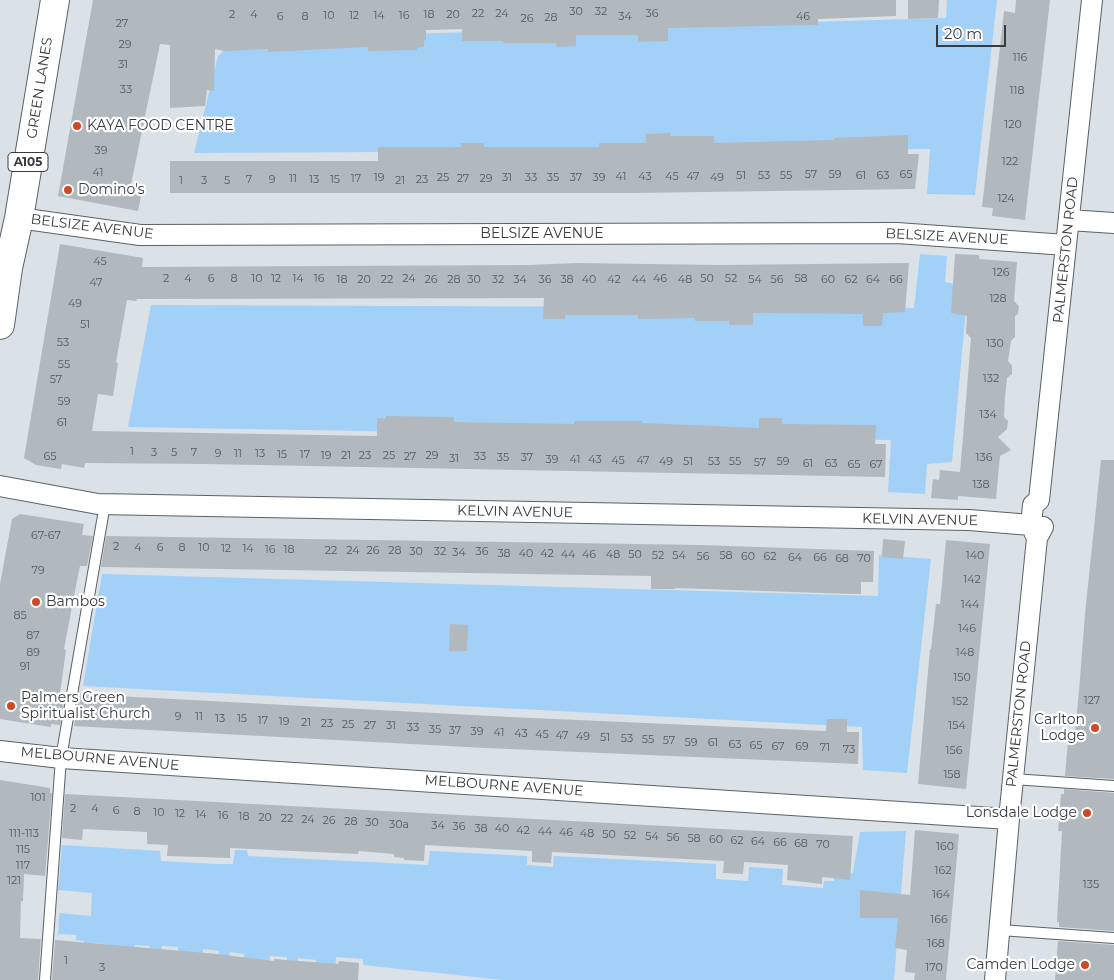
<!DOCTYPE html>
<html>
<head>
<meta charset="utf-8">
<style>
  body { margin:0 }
  #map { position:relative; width:1114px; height:980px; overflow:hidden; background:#dae1e7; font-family:Montserrat,sans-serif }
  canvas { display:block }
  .scale { position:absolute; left:936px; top:25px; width:70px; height:22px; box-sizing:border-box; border:2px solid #393b3e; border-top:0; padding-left:6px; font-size:15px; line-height:18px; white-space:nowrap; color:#393b3e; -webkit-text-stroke:4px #fff; paint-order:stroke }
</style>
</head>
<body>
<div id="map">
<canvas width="1114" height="980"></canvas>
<div class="scale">20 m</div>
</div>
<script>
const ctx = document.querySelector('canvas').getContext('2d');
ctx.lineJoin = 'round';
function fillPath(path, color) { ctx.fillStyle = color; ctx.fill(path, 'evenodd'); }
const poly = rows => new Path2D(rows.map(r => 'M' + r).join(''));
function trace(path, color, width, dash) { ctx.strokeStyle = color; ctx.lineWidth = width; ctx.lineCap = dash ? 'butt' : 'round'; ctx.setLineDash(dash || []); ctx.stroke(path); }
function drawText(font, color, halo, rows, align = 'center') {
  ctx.font = font + ' Montserrat,sans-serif'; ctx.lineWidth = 4.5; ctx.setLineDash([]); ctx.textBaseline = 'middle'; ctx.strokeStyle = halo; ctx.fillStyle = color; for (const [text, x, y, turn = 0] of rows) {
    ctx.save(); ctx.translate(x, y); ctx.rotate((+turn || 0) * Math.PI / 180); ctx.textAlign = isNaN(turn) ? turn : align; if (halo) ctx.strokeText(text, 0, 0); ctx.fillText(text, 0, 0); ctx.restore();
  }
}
const green = poly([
  [947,0,997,0,975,195,927,194,930,149,194,153,218,56,237,39,946,18],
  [920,254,947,256,945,282,968,287,952,462,927,464,925,494,888,492,891,440,128,427,151,305,914,308],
  [879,555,931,559,907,773,863,770,862,727,83,686,102,574,878,596],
  [906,831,894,980,503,980,363,965,363,959,336,957,335,971,316,969,316,960,298,958,297,969,287,968,287,957,270,956,269,966,244,964,244,954,230,952,228,962,218,961,219,951,203,949,202,959,178,957,178,947,162,946,160,957,149,956,150,946,135,945,134,955,105,952,105,944,93,943,92,951,83,950,84,941,76,940,76,935,59,934,58,939,59,913,91,916,92,893,58,890,62,845,160,851,161,861,216,864,233,864,235,850,247,850,248,856,428,865,430,851,527,856,527,865,553,867,554,856,716,864,716,879,748,881,749,867,783,869,782,885,823,888,824,881,834,881,834,873,853,873,860,832]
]);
const building = poly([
  [93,0,896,0,896,16,818,19,818,25,668,28,668,41,638,42,638,35,576,35,576,46,557,47,556,43,503,43,503,41,462,41,462,29,426,30,426,40,424,41,424,47,417,48,417,50,368,51,368,47,268,52,268,49,225,51,215,49,214,91,207,90,205,106,170,108,170,45,160,44,130,189,142,191,138,211,58,196],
  [908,0,939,0,938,18,908,19],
  [1016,0,1050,0,1025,220,992,216,993,208,982,207,1004,11,1015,13],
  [670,133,670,136,714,136,714,143,834,140,834,138,908,135,908,154,919,154,915,189,634,193,170,193,170,161,378,161,378,147,461,147,461,143,484,143,484,147,599,147,599,143,646,143,646,134],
  [60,244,143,258,142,267,529,265,577,263,719,265,909,263,905,312,883,313,882,326,863,326,863,314,753,313,753,325,729,325,729,321,695,321,695,318,638,319,638,315,565,315,565,319,543,319,544,298,137,299,136,301,127,300,116,362,118,363,113,396,98,394,92,431,377,436,377,418,386,419,386,416,454,417,454,422,574,424,574,421,642,421,642,423,759,428,759,418,782,418,782,424,876,425,875,444,886,444,885,477,206,464,85,463,84,468,62,464,61,469,36,465,24,458],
  [955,254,979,255,979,259,1017,262,1014,301,1019,306,1018,314,1015,316,1015,337,1011,341,1008,361,1012,366,1012,374,1007,378,1005,397,1004,417,1008,421,1007,429,998,437,1011,450,1000,456,996,499,958,496,958,500,931,498,933,479,939,480,940,470,960,472,963,437,971,338,966,333,967,316,951,313],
  [1101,460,1114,460,1114,779,1065,776,1068,741,1074,741,1079,691,1085,614],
  [20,514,84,524,82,535,93,536,87,566,80,566,73,601,64,649,66,650,60,693,65,693,60,725,51,724,51,727,0,719,0,584,12,519],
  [106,536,701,545,874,551,873,582,861,582,861,594,852,594,675,588,675,589,651,589,651,576,101,567],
  [883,539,905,541,903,559,882,557],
  [946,540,990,544,966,789,918,784,930,649,931,649,936,604,940,604],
  [450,624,468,625,467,651,449,651],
  [79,694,510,717,826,731,827,719,847,719,847,732,859,732,858,764,486,748,74,726],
  [0,780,50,788,50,793,52,793,45,876,24,874,23,901,21,901,20,938,41,939,38,980,0,980],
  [1064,789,1114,793,1114,931,1059,927,1059,922,1057,922,1062,831,1058,831,1061,794,1064,794],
  [65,794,853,836,850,880,822,877,822,884,787,880,788,865,744,862,743,874,723,873,724,861,552,852,551,863,532,862,532,851,425,845,424,861,404,860,404,858,394,857,394,854,359,851,358,854,230,848,230,858,167,856,168,845,147,844,147,832,83,829,82,840,62,838],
  [915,830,959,834,946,980,914,980,915,973,905,972,907,950,895,948,898,918,860,918,860,890,910,895],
  [55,940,217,954,274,961,274,959,338,964,339,961,359,963,358,980,52,980],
  [1058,941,1114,945,1114,980,1055,980]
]);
const service = poly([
  [1013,779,1114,786],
  [1000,930,1114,938],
  [45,980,61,758,105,504]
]);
const minor = poly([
  [19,218,140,235,897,233,1066,245],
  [1069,220,1114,223],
  [0,486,98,504,969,520,1031,525],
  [1036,536,1031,525,1033,505,1039,500,1092,0],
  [0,751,61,758,1009,819],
  [995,980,1009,819,1037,538,1043,527]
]);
const primary = poly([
  [0,325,8,268,19,218,55,0]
]);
const markers = [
  [77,126,5,"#d24825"],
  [68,190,5,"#d24825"],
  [36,602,5,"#d24825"],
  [11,706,5,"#d24825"],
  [1095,728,5,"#d24825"],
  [1087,813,5,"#d24825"],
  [1085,965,5,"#d24825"]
];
const numberNames = [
  ["30",576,12],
  ["32",601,12],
  ["22",478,14],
  ["24",502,14],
  ["36",652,14],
  ["2",232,15],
  ["4",254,15],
  ["18",429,15],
  ["20",453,15],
  ["10",329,16],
  ["12",354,16],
  ["14",379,16],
  ["16",404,16],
  ["6",280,17],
  ["8",305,17],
  ["34",625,17],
  ["46",803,17],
  ["28",551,18],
  ["26",527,19],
  ["27",122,24],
  ["29",125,45],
  ["116",1020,58],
  ["31",123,65],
  ["33",126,90],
  ["118",1017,91],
  ["120",1013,125],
  ["39",101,151],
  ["122",1010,162],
  ["41",98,173],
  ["57",811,175],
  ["59",835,175],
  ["65",906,175],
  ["51",741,176],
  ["53",764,176],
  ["55",786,176],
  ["61",861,176],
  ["63",883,176],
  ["41",621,177],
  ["43",645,177],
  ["45",672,177],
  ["47",693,177],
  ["19",379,178],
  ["25",443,178],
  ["31",507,178],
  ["33",531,178],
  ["35",553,178],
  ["37",576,178],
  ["39",599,178],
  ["49",717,178],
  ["11",293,179],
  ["17",356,179],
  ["27",463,179],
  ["29",486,179],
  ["7",249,180],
  ["9",272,180],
  ["13",314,180],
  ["15",335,180],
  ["23",422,180],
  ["1",181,181],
  ["3",204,181],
  ["5",227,181],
  ["21",400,181],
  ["124",1006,199],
  ["45",100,262],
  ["126",1001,273],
  ["2",166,279],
  ["4",188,279],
  ["6",211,279],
  ["8",234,279],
  ["10",257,279],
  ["12",276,279],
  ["14",298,279],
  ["16",319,279],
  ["24",409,279],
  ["46",660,279],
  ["50",707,279],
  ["52",731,279],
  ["58",801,279],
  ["18",342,280],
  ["20",364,280],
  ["22",387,280],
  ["26",431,280],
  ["28",454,280],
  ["30",474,280],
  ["32",498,280],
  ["34",520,280],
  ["36",545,280],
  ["38",567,280],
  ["40",589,280],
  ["42",614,280],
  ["44",639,280],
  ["48",685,280],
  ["54",755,280],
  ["56",777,280],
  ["60",828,280],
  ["62",851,280],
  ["64",873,280],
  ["66",896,280],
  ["47",96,283],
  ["128",998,299],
  ["49",75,304],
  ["51",85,325],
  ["53",63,343],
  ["130",995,344],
  ["55",64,365],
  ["132",991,379],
  ["57",56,380],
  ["59",64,402],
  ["134",988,415],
  ["61",62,423],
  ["1",132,452],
  ["3",154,453],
  ["5",174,453],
  ["7",194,453],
  ["9",218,454],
  ["11",238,454],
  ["13",260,454],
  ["15",282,455],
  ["17",305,455],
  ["19",326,456],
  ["21",346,456],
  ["23",365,456],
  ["25",389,456],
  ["29",432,456],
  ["65",50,457],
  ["27",410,457],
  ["33",480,457],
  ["35",503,458],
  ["37",527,458],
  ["136",984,458],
  ["31",454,459],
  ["39",552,460],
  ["41",575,460],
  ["43",595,460],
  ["45",618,461],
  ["47",643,461],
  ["49",666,462],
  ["51",688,462],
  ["53",714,462],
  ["55",735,462],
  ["59",783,462],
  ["57",760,463],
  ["61",808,464],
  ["63",831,464],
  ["65",854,465],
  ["67",876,465],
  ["138",981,485],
  ["67-67",46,536],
  ["2",116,547],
  ["4",138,548],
  ["6",160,548],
  ["8",182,548],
  ["10",204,548],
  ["12",226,549],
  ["14",248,549],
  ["16",270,550],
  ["18",289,550],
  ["22",331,551],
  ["24",353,551],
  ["26",373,551],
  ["28",395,551],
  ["30",416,552],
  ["32",440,552],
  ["36",482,552],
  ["34",459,553],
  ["38",504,554],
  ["40",526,554],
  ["42",547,554],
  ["44",568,555],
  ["46",589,555],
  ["48",613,555],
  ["50",635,555],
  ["52",658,556],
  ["54",679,556],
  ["58",726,556],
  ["140",975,556],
  ["56",703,557],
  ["60",748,557],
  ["62",770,557],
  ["64",795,558],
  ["66",820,558],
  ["68",842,559],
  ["70",864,559],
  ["79",38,571],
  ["142",972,580],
  ["144",970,605],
  ["85",20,616],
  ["146",967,629],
  ["87",33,636],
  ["89",33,653],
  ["148",965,653],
  ["91",25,667],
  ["150",962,678],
  ["127",1092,701],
  ["152",960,702],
  ["9",178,717],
  ["11",199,717],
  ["13",220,719],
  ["15",242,719],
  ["17",263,721],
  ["19",284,722],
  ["21",306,723],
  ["23",327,724],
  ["25",348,725],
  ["27",370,726],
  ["31",391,726],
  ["154",957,726],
  ["33",413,728],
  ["35",435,730],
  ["37",455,731],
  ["39",477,732],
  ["41",499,733],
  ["43",521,734],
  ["45",542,735],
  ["47",562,736],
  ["49",583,737],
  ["51",605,738],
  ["53",627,739],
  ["55",648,740],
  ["57",669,741],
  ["59",691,743],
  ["61",713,743],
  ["63",735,745],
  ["65",756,746],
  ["67",778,747],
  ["69",802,747],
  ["71",825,748],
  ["73",849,750],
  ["156",954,751],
  ["158",952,775],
  ["101",38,798],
  ["2",73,809],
  ["4",95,809],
  ["6",116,811],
  ["8",137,812],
  ["10",159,813],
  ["12",180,814],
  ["14",201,815],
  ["16",223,816],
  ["18",244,817],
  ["20",265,818],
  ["22",287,819],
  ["24",308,820],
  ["26",329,821],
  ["28",351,822],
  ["30",372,823],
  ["30a",399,825],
  ["34",438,826],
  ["36",459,827],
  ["38",481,829],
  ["40",502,829],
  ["42",523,831],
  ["44",545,832],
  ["46",566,833],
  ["111-113",24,834],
  ["48",587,834],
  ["50",609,835],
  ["52",630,836],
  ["54",652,837],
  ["56",673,838],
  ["58",694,839],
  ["60",716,840],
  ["62",737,841],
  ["64",758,842],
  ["66",780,843],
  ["68",801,844],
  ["70",823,845],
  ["160",945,847],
  ["115",23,850],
  ["117",23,866],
  ["162",943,871],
  ["121",14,881],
  ["135",1091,885],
  ["164",941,895],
  ["166",939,920],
  ["168",936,944],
  ["1",66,961],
  ["3",102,968],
  ["170",934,968]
];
const shields = [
  [28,162,40]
];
const shieldNames = [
  ["A105",28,162]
];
const streetNames = [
  ["GREEN LANES",40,88,-81],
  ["BELSIZE AVENUE",92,227,7],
  ["BELSIZE AVENUE",542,234],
  ["BELSIZE AVENUE",947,237,3],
  ["PALMERSTON ROAD",1066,250,-84],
  ["KELVIN AVENUE",515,512,1],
  ["KELVIN AVENUE",920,520,1],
  ["PALMERSTON ROAD",1019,714,-84],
  ["MELBOURNE AVENUE",100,759,5],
  ["MELBOURNE AVENUE",504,786,4]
];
const poiNames = [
  ["KAYA FOOD CENTRE",87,126],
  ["Domino's",78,190],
  ["Bambos",46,602],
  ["Palmers Green",21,698],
  ["Spiritualist Church",21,714],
  ["Carlton",1085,720,"right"],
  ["Lodge",1085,736,"right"],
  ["Lonsdale Lodge",1077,813,"right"],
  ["Camden Lodge",1075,965,"right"]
];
fillPath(green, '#a3d0f7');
fillPath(building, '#b1b8be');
trace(service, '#5c6267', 12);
trace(minor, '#5c6267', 22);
trace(primary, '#5c6267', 30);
trace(service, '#fff', 10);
trace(minor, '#fff', 20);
trace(primary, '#fff', 28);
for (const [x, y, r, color] of markers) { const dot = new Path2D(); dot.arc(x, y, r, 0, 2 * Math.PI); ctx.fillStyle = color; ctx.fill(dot); trace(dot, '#fff', 2); }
drawText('11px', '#575a5e', null, numberNames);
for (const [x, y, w] of shields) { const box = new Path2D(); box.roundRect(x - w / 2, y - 9.5, w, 19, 4); ctx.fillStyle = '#fff'; ctx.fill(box); trace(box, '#393b3e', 1); }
drawText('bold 12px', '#393b3e', null, shieldNames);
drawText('14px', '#393b3e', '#fff', streetNames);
drawText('14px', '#393b3e', '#fff', poiNames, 'left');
</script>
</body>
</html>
